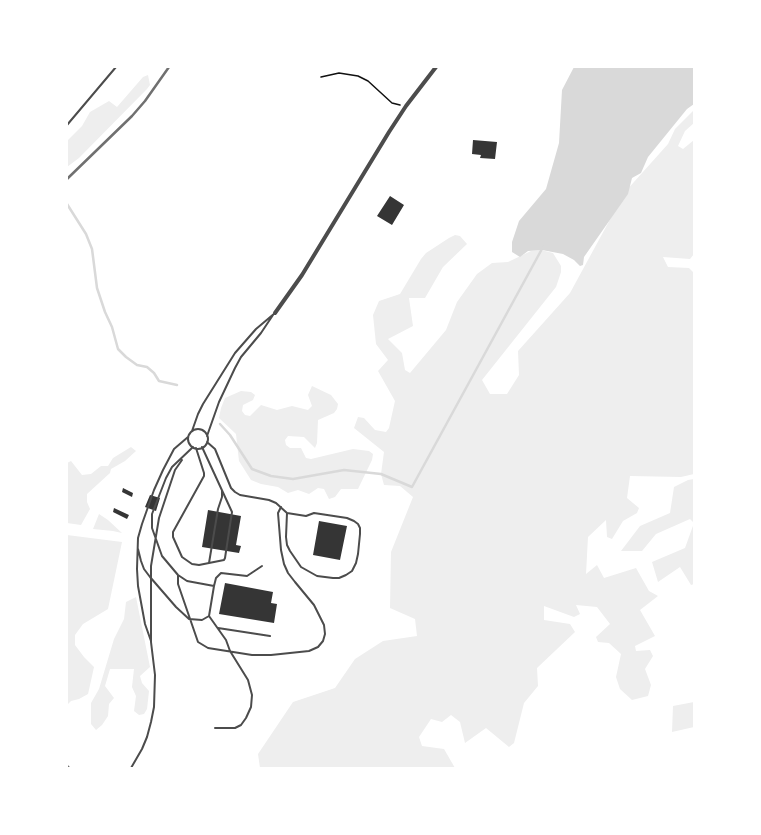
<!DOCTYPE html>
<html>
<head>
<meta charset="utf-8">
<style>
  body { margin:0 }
  #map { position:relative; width:761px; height:835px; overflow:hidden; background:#fff; font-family:Spectral,serif }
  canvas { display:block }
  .frame { position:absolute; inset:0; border:68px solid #fff; pointer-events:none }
</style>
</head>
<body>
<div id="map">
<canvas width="761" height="835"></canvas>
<div class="frame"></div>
</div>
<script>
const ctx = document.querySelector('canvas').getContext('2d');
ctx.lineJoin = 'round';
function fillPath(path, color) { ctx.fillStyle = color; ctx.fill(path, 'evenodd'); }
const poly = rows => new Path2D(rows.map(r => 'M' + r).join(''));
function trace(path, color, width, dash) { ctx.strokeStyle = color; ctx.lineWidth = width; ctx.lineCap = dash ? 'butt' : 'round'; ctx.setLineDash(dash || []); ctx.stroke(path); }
const green = poly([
  [148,75,150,85,147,89,79,158,67,167,67,141,82,126,90,112,109,101,117,107,143,77],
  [694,110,694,123,685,131,678,146,683,149,694,140,694,254,690,259,663,257,668,267,689,268,694,273,694,474,681,477,630,476,627,498,639,508,637,513,623,521,612,539,607,537,606,520,588,537,586,574,597,565,604,578,636,568,649,591,658,596,640,610,655,636,635,646,636,651,650,650,653,656,645,669,651,685,648,696,632,700,620,689,616,677,621,654,609,643,598,642,596,637,610,624,597,607,576,605,580,614,574,617,544,606,544,620,570,624,575,632,537,668,538,686,524,703,514,743,509,747,486,728,465,743,460,722,451,715,442,722,431,719,419,737,422,746,444,749,455,768,260,768,258,754,293,702,335,688,355,659,383,641,417,636,415,619,390,608,391,552,413,497,400,486,384,485,381,474,384,452,354,428,358,417,364,418,375,430,386,432,389,428,395,401,378,371,388,360,376,344,373,315,379,301,400,294,421,259,426,253,449,238,455,235,460,236,467,244,443,267,425,298,409,298,413,326,388,339,402,353,405,370,410,373,446,330,457,302,477,274,492,263,508,262,531,251,541,250,553,253,561,266,561,272,556,287,482,380,490,394,507,394,519,375,518,351,570,293,625,192,668,144,675,129],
  [312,386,331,395,338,404,337,409,334,413,318,420,317,443,315,448,304,437,288,436,285,440,286,445,290,448,301,448,306,458,311,459,353,449,369,451,373,454,372,460,358,489,341,489,335,497,329,499,324,489,318,488,309,494,298,490,288,493,278,487,261,484,251,480,239,461,236,434,219,418,221,408,225,398,241,391,251,392,255,395,253,400,243,405,242,411,245,415,250,416,261,405,277,410,292,406,308,410,312,406,308,395],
  [131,447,136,451,125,461,111,469,110,473,87,494,87,502,90,509,81,525,67,523,67,463,71,461,82,475,91,474,101,466,108,466,113,458],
  [694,479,694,584,691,585,680,567,658,582,652,562,685,548,694,523,690,519,656,534,642,551,621,551,640,526,670,513,674,487,688,480],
  [99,514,108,520,122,533,113,531,93,529],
  [67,535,122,542,108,609,83,624,75,635,75,645,84,657,94,667,88,694,79,699,71,701,67,705],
  [136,597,150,667,140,676,142,683,149,691,147,709,144,714,139,715,134,711,136,696,132,687,134,669,110,669,105,686,114,698,109,704,108,716,102,725,96,730,91,724,91,703,99,689,114,639,124,619,126,602],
  [694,702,694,727,672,732,673,706]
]);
const water = poly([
  [574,67,694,67,694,104,687,109,648,157,641,173,632,178,628,194,584,257,583,265,580,266,574,260,563,254,542,250,528,251,520,257,512,252,512,242,519,221,546,189,559,143,562,90]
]);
const stream = poly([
  [67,204,86,234,92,249,97,288,105,312,112,327,118,349,126,357,137,365,147,367,154,373,159,381,177,385],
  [220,424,230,435,252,469,271,476,293,479,344,470,381,474,412,487,543,247]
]);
const building = poly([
  [473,140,497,142,495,159,480,158,481,155,472,154],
  [390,196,404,205,392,225,377,216],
  [123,488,133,493,132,497,122,492],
  [150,495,160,498,156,511,145,507],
  [114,508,129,515,127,519,113,512],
  [208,510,241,516,236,545,241,546,239,553,202,547],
  [319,521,347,526,340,560,313,555],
  [225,583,273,592,271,603,277,604,274,623,219,614]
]);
const path = poly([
  [321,77,339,73,358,76,368,81,392,103,400,105]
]);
const service = poly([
  [67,125,116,67],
  '188 439a10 10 0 1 1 20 0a10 10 0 1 1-20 0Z',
  [192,431,198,414,203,404,235,353,256,329,275,313],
  [207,436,219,402,235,368,241,357,261,333,273,315],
  [207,442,215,449,231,488,235,492,240,495,269,500,276,503,287,513,306,516,314,513,347,518,354,521,358,524,360,528,360,534,358,554,356,563,352,571,346,575,339,578,333,578,317,576,301,567,290,551,287,545,286,537,287,513],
  [202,447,232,512,225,558,224,560,209,563],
  [196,448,204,473,204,476,173,532,173,537,182,557,192,564,199,565,209,563,218,509,222,497,222,491],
  [138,549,141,561,144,569,150,577,176,607,189,619,202,620,209,616,214,586,187,581,178,575,162,556,152,528,152,514,166,478,172,467,193,447],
  [178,575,178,584,198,642,208,648,252,655,271,655,309,651,318,647,323,641,325,634,324,625,314,605,295,582,288,573,284,564,281,550,278,513,281,507],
  [214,586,216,578,221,573,247,576,262,566],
  [209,616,226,640,230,651,248,680,252,695,251,707,246,718,241,725,235,728,215,728],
  [218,628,270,636],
  [151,641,145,624,138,586,137,569,138,538,142,524,154,490,163,470,174,449,188,437],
  [131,768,142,749,147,737,151,722,154,707,155,675,151,642,151,566,159,518,175,470,182,460]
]);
const minor = poly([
  [275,313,302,275,389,132,406,106,436,67]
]);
const rail = poly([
  [67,179,132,116,145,101,169,67],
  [67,766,69,768]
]);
fillPath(green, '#eee');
fillPath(water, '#d9d9d9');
trace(stream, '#d9d9d9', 2.5);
fillPath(building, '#353535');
trace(path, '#111', 1.5);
trace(service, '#4c4c4c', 2);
trace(minor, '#4c4c4c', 4);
trace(rail, '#707070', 2.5);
</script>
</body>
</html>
